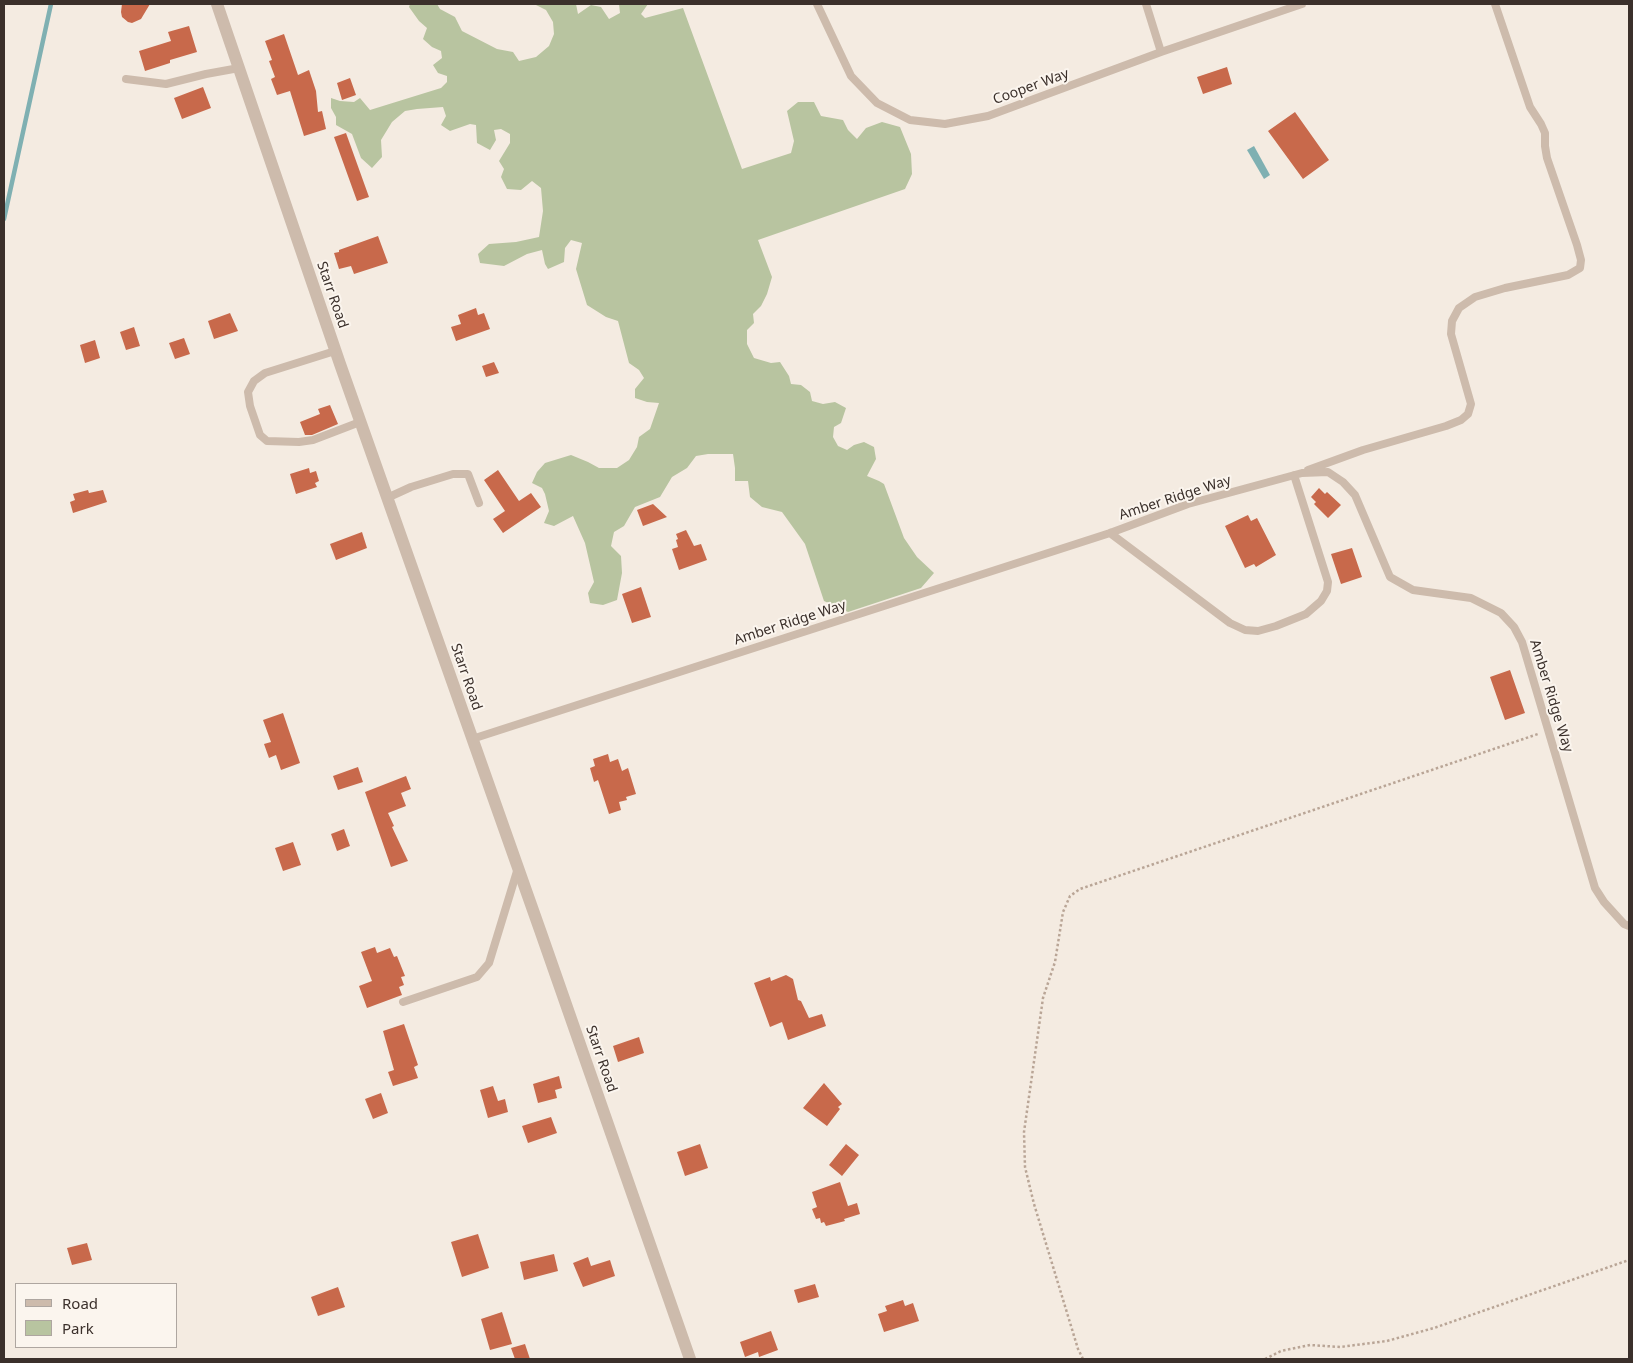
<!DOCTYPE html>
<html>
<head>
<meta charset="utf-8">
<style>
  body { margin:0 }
  #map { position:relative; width:1633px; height:1363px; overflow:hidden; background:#f4ebe1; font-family:"Noto Sans",sans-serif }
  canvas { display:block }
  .frame { position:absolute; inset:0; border:5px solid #3b302b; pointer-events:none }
  .legend { position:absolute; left:15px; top:1283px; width:162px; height:65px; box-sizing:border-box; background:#fbf5ee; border:1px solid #aea6a0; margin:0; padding:6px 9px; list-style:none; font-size:15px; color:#3b302b }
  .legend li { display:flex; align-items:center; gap:10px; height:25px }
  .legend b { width:25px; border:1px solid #aea6a0 }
</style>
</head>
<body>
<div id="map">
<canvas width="1633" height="1363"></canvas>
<div class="frame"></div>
<ul class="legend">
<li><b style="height:6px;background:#cdbbac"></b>Road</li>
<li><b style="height:14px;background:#b8c4a0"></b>Park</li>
</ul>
</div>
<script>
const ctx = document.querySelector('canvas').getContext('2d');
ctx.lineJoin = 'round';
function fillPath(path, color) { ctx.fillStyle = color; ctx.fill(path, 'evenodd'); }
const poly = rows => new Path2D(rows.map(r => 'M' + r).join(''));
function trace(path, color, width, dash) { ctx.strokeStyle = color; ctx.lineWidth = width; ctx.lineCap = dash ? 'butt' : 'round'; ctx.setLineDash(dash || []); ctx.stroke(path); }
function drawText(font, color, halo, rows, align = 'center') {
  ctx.font = font + ' "Noto Sans",sans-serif'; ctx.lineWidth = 4; ctx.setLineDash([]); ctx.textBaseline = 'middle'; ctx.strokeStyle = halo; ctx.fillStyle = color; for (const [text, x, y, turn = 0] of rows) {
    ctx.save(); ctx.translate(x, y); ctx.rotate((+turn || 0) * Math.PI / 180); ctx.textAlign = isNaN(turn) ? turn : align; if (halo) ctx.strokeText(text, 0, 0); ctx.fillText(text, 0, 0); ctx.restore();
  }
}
const green = poly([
  [410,4,437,4,440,9,455,17,462,31,497,49,513,52,519,61,536,57,549,46,554,34,553,22,546,10,534,4,576,4,578,14,591,5,601,7,609,19,620,13,619,4,648,4,641,14,645,18,683,8,742,169,791,153,794,141,787,111,798,102,814,102,821,116,843,120,848,130,857,139,866,128,882,122,900,127,911,154,912,174,905,189,758,240,772,277,767,294,761,306,753,314,754,323,747,330,747,344,754,358,771,363,780,362,789,376,791,384,801,385,810,392,812,401,823,404,835,402,846,408,841,423,834,427,833,437,838,446,847,450,854,445,864,442,874,447,876,459,867,476,879,481,884,484,904,538,917,557,934,573,921,588,848,612,824,601,805,544,782,512,762,507,750,497,748,481,735,481,735,468,733,454,708,454,696,456,687,468,672,477,660,497,635,507,624,526,614,532,611,546,621,556,622,573,617,600,603,605,590,603,588,593,594,582,585,543,573,516,554,526,544,523,549,511,545,494,542,488,532,483,537,472,545,463,571,455,588,462,599,468,617,468,629,460,637,447,639,437,650,429,659,403,647,402,635,398,635,389,644,378,639,370,629,363,618,321,606,317,587,305,576,269,582,243,571,240,565,248,564,262,548,269,545,264,542,250,527,254,504,266,480,263,478,254,489,244,516,242,539,237,543,211,541,188,532,181,521,190,507,189,501,177,504,169,499,161,510,143,510,134,501,129,494,130,496,140,490,150,477,143,476,125,470,124,450,131,441,125,446,116,443,107,417,109,405,111,392,122,381,140,382,157,372,168,361,158,352,134,336,125,336,117,331,108,331,98,340,101,354,102,360,98,370,110,441,88,447,82,447,76,438,73,433,65,442,58,441,51,432,47,423,39,427,28,419,21,409,7]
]);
const water = poly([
  [1254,146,1270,175,1264,179,1247,150]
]);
const stream = poly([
  [4,219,51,4]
]);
const building = poly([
  [122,4,150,4,141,19,132,23,128,22,122,17,121,12],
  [189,26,197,52,170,60,170,63,145,71,139,51,171,41,168,32],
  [284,34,298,75,309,70,316,91,318,112,322,111,326,129,304,136,290,91,277,95,271,79,275,77,269,61,272,60,265,41],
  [1227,67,1232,84,1203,94,1197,77],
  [350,78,356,95,342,100,337,83],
  [203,87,211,108,182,119,174,98],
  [1295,112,1329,160,1303,179,1268,131],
  [346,133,369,197,357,201,334,137],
  [378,236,388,263,354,274,351,266,339,269,334,253,339,252,339,250],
  [476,308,478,315,484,313,490,329,456,341,451,327,461,324,458,315],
  [230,313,238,331,214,339,208,321],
  [134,327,140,346,126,350,120,332],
  [184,338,190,354,175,359,169,343],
  [95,340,100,358,85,363,80,345],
  [494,362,499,373,486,377,482,366],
  [330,405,338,424,312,435,305,435,300,422,320,414,318,409],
  [309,468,310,473,316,471,319,481,315,483,317,487,296,494,290,474],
  [498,470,519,501,531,493,541,507,503,533,493,519,505,511,484,480],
  [1319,488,1325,494,1327,492,1341,505,1328,518,1314,504,1316,502,1311,497],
  [88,490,89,493,103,490,107,502,73,513,70,502,75,500,73,494],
  [653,504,667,517,643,526,637,510],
  [1248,515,1251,521,1257,518,1276,555,1256,567,1254,564,1245,568,1225,526],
  [686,530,694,546,701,544,707,560,679,570,672,549,678,547,676,540,678,539,676,534],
  [362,532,367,548,336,560,330,544],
  [1352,548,1362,577,1341,584,1331,554],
  [641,587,651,617,632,623,622,594],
  [1510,670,1525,713,1505,720,1490,677],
  [283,713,300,763,281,770,276,755,269,758,264,744,271,742,263,720],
  [608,754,610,762,618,759,622,771,628,768,636,794,626,797,627,800,619,802,621,810,609,814,598,780,594,782,590,768,595,766,593,759],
  [358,767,363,782,338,790,333,776],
  [406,776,411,789,401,793,406,806,388,813,394,826,392,827,408,861,391,867,365,792],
  [344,829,350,846,337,851,331,834],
  [293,842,301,865,283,871,275,848],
  [375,947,377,953,390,948,394,957,397,956,405,976,401,977,404,985,399,987,402,995,367,1008,359,986,372,981,361,952],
  [786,975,793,979,798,1000,801,1001,809,1018,822,1014,826,1026,788,1040,782,1022,770,1027,754,983,770,977,771,981],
  [404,1024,418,1065,414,1067,418,1078,393,1086,388,1072,394,1070,383,1031],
  [639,1037,644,1053,618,1062,613,1046],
  [559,1076,562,1088,555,1090,557,1098,538,1103,533,1084],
  [824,1083,842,1104,838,1107,840,1109,827,1126,803,1108],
  [493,1086,498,1101,505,1099,508,1112,488,1118,480,1090],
  [381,1093,388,1113,373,1119,365,1099],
  [551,1117,557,1133,528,1143,522,1126],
  [700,1144,708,1168,685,1176,677,1152],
  [846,1144,859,1155,842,1176,829,1165],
  [840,1182,848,1206,857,1203,860,1214,844,1219,845,1221,826,1226,824,1222,821,1223,820,1218,816,1219,812,1209,817,1207,812,1192],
  [478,1234,489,1268,462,1277,451,1242],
  [87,1243,92,1260,72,1265,67,1248],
  [554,1254,558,1271,524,1280,520,1262],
  [588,1257,591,1266,610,1260,615,1276,583,1287,573,1263],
  [815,1284,819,1297,798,1303,794,1290],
  [338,1287,345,1307,318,1316,311,1297],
  [903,1300,905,1306,913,1303,919,1321,884,1332,878,1314,887,1311,885,1306],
  [502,1312,512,1344,490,1350,481,1319],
  [771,1331,778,1350,759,1357,758,1352,745,1357,740,1342],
  [525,1344,530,1359,515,1359,511,1348]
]);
const path = poly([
  [1083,1359,1078,1349,1034,1204,1025,1167,1024,1132,1043,998,1055,962,1063,912,1070,896,1080,889,1538,734],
  [1265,1359,1281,1351,1310,1345,1340,1347,1387,1341,1434,1328,1629,1260]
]);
const service = poly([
  [817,4,851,76,877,103,910,120,945,124,988,116,1161,52,1302,4],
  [1146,4,1161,52],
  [126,79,166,84,206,74,239,68],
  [335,351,265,373,254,381,248,392,250,406,260,435,267,441,299,442,313,440,360,422],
  [1308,470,1363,450,1446,426,1461,420,1468,414,1471,404,1451,334,1452,321,1459,308,1475,297,1505,288,1568,275,1580,268,1581,260,1577,245,1547,158,1545,146,1545,133,1541,124,1530,107,1495,4],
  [387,498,411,487,453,474,468,474,479,503],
  [1110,533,1230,623,1245,630,1258,631,1276,626,1306,614,1321,601,1327,591,1328,582,1294,475],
  [472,739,1110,533,1188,504,1302,473,1328,472,1343,482,1355,495,1390,577,1413,590,1471,598,1501,613,1514,627,1522,642,1595,888,1604,902,1624,924,1629,926],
  [403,1002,477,977,489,963,518,868]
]);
const minor = poly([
  [217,4,340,364,540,930,690,1359]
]);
const streetNames = [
  ["Cooper Way",1031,87,-20],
  ["Starr Road",332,295,71],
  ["Amber Ridge Way",1175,498,-18],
  ["Amber Ridge Way",790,623,-18],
  ["Starr Road",466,677,71],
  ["Amber Ridge Way",1551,696,73],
  ["Starr Road",601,1059,71]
];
fillPath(green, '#b8c4a0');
fillPath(water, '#7fb0b2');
trace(stream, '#7fb0b2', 4.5);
fillPath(building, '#c8694b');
trace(path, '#b9a596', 2.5, [2.5, 2.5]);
trace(service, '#cdbbac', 8);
trace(minor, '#cdbbac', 12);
drawText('14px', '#3b302b', '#fbf5ee', streetNames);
</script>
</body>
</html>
